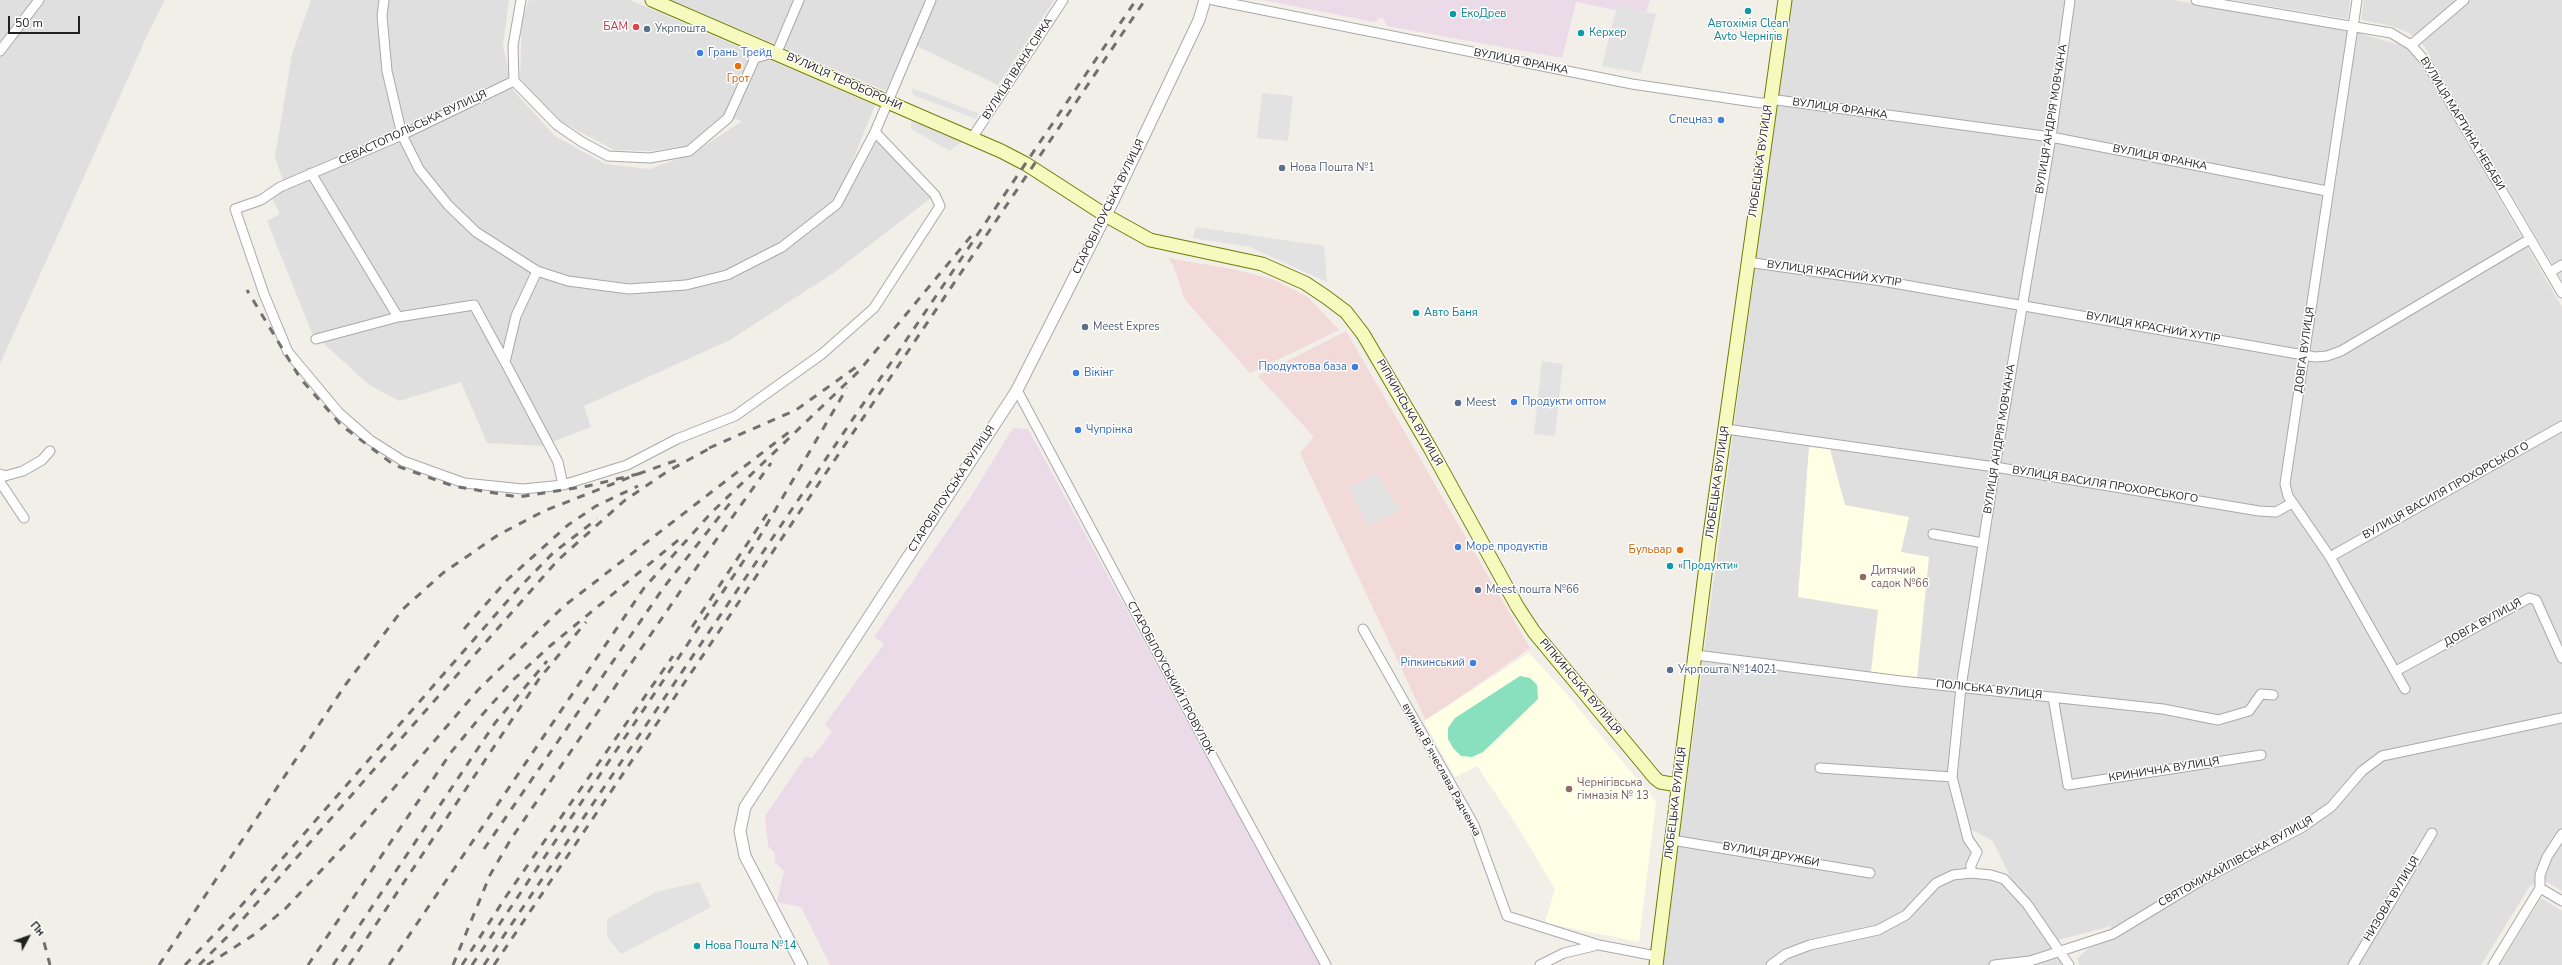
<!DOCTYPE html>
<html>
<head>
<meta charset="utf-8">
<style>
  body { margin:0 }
  #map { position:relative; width:2562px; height:965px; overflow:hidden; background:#f2efe9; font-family:"Nunito Sans",sans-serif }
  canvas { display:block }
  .north { position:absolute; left:8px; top:917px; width:40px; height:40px; -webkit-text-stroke:3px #fff; paint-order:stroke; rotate:49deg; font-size:11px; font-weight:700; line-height:16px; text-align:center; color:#222 }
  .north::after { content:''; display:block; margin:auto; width:14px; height:18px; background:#222; clip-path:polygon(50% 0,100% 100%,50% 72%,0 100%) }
  .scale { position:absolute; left:8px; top:16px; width:72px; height:18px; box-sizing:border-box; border:2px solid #222; border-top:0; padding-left:5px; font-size:12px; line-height:14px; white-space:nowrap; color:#222; -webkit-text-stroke:3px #fff; paint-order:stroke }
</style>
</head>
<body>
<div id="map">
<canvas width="2562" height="965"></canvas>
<div class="north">Пн</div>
<div class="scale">50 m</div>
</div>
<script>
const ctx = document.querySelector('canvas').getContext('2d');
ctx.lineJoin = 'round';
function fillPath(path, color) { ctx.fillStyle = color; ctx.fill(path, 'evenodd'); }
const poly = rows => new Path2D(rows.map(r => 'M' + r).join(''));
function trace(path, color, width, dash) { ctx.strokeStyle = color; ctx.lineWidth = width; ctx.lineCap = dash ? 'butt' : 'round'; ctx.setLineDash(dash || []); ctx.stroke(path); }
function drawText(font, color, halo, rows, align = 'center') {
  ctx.font = font + ' "Nunito Sans",sans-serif'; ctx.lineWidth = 3; ctx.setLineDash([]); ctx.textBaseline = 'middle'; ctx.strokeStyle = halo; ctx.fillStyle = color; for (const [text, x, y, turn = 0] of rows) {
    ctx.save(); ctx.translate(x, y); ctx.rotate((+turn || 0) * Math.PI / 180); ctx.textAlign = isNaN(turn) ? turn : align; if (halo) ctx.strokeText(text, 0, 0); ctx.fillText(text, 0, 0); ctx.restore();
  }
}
const residential = poly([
  [0,0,165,0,151,27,0,364],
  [311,0,509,0,503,46,513,90,555,136,605,164,650,169,694,153,742,121,722,116,687,146,650,151,614,150,562,122,520,80,522,18,529,0,630,0,875,105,853,160,864,164,877,141,932,197,835,272,730,340,584,406,591,427,542,446,487,443,461,382,399,401,368,384,312,333,267,221,280,214,272,198,286,189,275,157,292,54],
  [671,0,1054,0,998,85,908,42,886,91],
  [1790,0,2067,0,1957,683,1948,774,1963,839,1971,854,1969,875,2004,881,2025,903,2065,965,1663,965],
  [2074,0,2173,0,2358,33,2404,46,2421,63,2562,307,2562,891,2545,881,2530,886,2481,965,2080,965,2077,959,2090,947,2112,939,2111,926,2058,940,2012,881,1993,841,1970,829,1955,774,1963,696],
  [2233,0,2350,0,2348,19],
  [2364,0,2562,0,2562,281,2424,46,2409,33,2392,26,2361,20],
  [2541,898,2562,911,2562,965,2500,965]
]);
const commercial = poly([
  [1168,258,1232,269,1272,279,1308,297,1339,330,1250,373,1185,300,1173,265],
  [1346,331,1530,648,1426,721,1300,453,1314,437,1258,376]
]);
const industrial = poly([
  [1263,0,1650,0,1646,12,1617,6,1615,10,1576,2,1562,58,1387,26,1382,17,1374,22],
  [1013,428,1028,429,1320,965,830,965,801,907,777,902,784,871,775,862,775,853,768,846,765,816,806,756,812,758,832,731,825,724,884,644,874,637,970,498]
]);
const education = poly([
  [1809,447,1830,449,1845,505,1909,517,1901,552,1929,557,1917,678,1871,672,1878,610,1798,597],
  [1529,653,1564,691,1656,802,1639,942,1545,923,1555,889,1518,827,1477,766,1455,777,1424,721]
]);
const pitch = poly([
  [1520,676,1530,678,1537,685,1538,699,1483,752,1472,757,1461,756,1453,748,1448,739,1448,728,1455,718]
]);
const parking = poly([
  [1617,6,1656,14,1641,73,1602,66],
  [912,88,978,113,976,119,913,95],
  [1262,93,1293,96,1288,141,1257,138],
  [912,118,963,141,950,151,911,129],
  [1196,227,1324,246,1327,282,1250,247,1193,238],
  [1542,361,1563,364,1555,436,1534,434],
  [1377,474,1400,510,1367,526,1349,487],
  [699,882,711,907,621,954,607,937,607,919,656,892]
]);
const minor = poly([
  [384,0,382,16,387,71,402,135,419,169,448,205,476,232,537,271,568,281,629,289,686,285,727,275,782,247,837,204,875,132,931,0],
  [521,0,513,46,514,81,557,125,582,142,608,156,650,158,689,151,728,118,755,58,777,52,799,0],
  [1213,0,1632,84,1760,103,1769,103,1777,100,2051,137,2327,191],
  [2196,0,2391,33,2411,45,2427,63,2562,293],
  [2357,0,2285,484,2288,496,2330,557,2405,689],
  [2411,45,2464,0],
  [0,51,39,0],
  [514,81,402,135,280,187,261,200,235,209,264,294,288,352,339,413,370,440,403,461,464,483,523,489,563,485],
  [972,138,1063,0],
  [311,173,398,317,316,339],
  [1747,262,1882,281,2315,357,2327,356,2341,351,2530,239],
  [537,271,516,316,505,362,558,462,563,485,627,465,677,439,735,416,822,354,874,308,940,206,935,195,875,132],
  [2550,272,2562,265],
  [398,317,474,305,505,362],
  [1017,390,1216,763,1326,965],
  [1726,429,1995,467,2259,511,2276,512,2292,503],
  [0,474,5,476,23,471,42,460,50,451],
  [0,482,24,518],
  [1933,534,1983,543],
  [2330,557,2562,426],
  [1363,629,1474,825,1507,916,1599,945,1656,956],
  [1696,655,1901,681,2163,709,2218,720,2249,711,2261,694,2273,695],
  [2396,671,2529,598,2536,600,2562,658],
  [2053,697,2068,785,2261,755],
  [1820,768,1952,777],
  [1672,840,1870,873],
  [1971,873,1971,865,1977,852,1968,839,1952,777,1961,687,1995,467,2051,137,2070,0],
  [2540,888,2562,901],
  [1540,965,1564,953,1594,946],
  [1771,965,1786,954,1810,945,1878,930,1906,915,1936,883,1953,875,1971,873,1991,875,2004,879,2027,904,2069,965],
  [1994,965,2030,961,2113,934,2202,880,2301,828,2331,807,2362,771,2382,756,2562,718],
  [2353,965,2432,833],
  [2493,965,2540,888,2540,875,2547,857,2562,834]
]);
const tertiary = poly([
  [802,965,745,856,740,831,745,807,1017,390,1114,199,1199,20,1205,0]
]);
const secondary = poly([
  [652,0,1001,151,1026,164,1105,215,1150,240,1262,264,1305,283,1326,297,1346,312,1363,334,1430,448,1517,606,1534,632,1655,778,1660,782,1678,785],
  [1656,965,1709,542,1785,0]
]);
const rail = poly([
  [709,448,796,410,859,365],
  [638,474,683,458],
  [692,627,767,514],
  [464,629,507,580,568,525,596,506,638,486],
  [484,849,664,587,734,498],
  [40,927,50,965],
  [159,965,346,684,403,609,443,573,498,535,544,511,638,474,588,486,518,497,453,486,394,465,341,425,300,378,247,290],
  [185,965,233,915,518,589,553,553,597,519],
  [199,965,227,937,557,561,624,501,668,471,714,446],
  [207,965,255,934,286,908,346,844,478,690,564,606,793,429],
  [308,965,452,751,482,715,513,680,550,646,682,537],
  [333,965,495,723,547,661],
  [349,965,539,679,586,622],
  [389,965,644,588,711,513,859,371,972,235],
  [453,965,490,875,511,839,699,564,771,463],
  [462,965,507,895,673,656],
  [472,965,757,541,847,388],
  [484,965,1136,0],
  [494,965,1145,0]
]);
const markers = [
  [1748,11,4,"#0f9aa8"],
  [1453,14,4,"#0f9aa8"],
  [636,27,4,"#e0444e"],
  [647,29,4,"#5c6f8a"],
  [1581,33,4,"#0f9aa8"],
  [700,53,4,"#3f7fe0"],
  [738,66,4,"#e8710a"],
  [1721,120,4,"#3f7fe0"],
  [1282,168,4,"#5c6f8a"],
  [1416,313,4,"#0f9aa8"],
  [1085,327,4,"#5c6f8a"],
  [1355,367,4,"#3f7fe0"],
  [1076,373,4,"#3f7fe0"],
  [1514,402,4,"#3f7fe0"],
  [1458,403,4,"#5c6f8a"],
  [1078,430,4,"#3f7fe0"],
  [1458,547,4,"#3f7fe0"],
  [1680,550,4,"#e8710a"],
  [1670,566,4,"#0f9aa8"],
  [1863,577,4,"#8d6e63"],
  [1478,590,4,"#5c6f8a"],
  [1473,663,4,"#3f7fe0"],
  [1670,670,4,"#5c6f8a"],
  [1569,789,4,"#8d6e63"],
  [697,946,4,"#0f9aa8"]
];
const cultureNames = [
  ["ЕкоДрев",1461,14],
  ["Автохімія Clean",1748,24,"center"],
  ["Avto Чернігів",1748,37,"center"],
  ["Керхер",1589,33],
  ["Авто Баня",1424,313],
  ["«Продукти»",1678,566],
  ["Нова Пошта №14",705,946]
];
const healthNames = [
  ["БАМ",628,27]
];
const serviceNames = [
  ["Укрпошта",655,29],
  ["Нова Пошта №1",1290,168],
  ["Meest Expres",1093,327],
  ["Meest",1466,403],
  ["Meest пошта №66",1486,590],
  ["Укрпошта №14021",1678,670]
];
const shopNames = [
  ["Грань Трейд",708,53],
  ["Спецназ",1713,120,"right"],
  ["Продуктова база",1347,367,"right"],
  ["Вікінг",1084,373],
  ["Продукти оптом",1522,402],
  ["Чупрінка",1086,430],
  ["Море продуктів",1466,547],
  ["Ріпкинський",1465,663,"right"]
];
const streetNames = [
  ["ВУЛИЦЯ ФРАНКА",1521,62,11],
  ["ВУЛИЦЯ ІВАНА СІРКА",1018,69,-57],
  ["ВУЛИЦЯ ТЕРОБОРОНИ",844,82,24],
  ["ВУЛИЦЯ ФРАНКА",1840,109,8],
  ["ВУЛИЦЯ АНДРІЯ МОВЧАНА",2052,119,-81],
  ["ВУЛИЦЯ МАРТИНА НЕБАБИ",2462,124,59],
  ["СЕВАСТОПОЛЬСЬКА ВУЛИЦЯ",413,128,-25],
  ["ВУЛИЦЯ ФРАНКА",2160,158,11],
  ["ЛЮБЕЦЬКА ВУЛИЦЯ",1761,161,-82],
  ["СТАРОБІЛОУСЬКА ВУЛИЦЯ",1109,207,-64],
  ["ВУЛИЦЯ КРАСНИЙ ХУТІР",1834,274,8],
  ["ВУЛИЦЯ КРАСНИЙ ХУТІР",2153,328,10],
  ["ДОВГА ВУЛИЦЯ",2305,350,-82],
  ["РІПКИНСЬКА ВУЛИЦЯ",1409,413,60],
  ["ВУЛИЦЯ АНДРІЯ МОВЧАНА",2000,439,-81],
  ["ЛЮБЕЦЬКА ВУЛИЦЯ",1718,482,-82],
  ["ВУЛИЦЯ ВАСИЛЯ ПРОХОРСЬКОГО",2105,485,9],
  ["СТАРОБІЛОУСЬКА ВУЛИЦЯ",952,489,-57],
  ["ВУЛИЦЯ ВАСИЛЯ ПРОХОРСЬКОГО",2446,491,-29],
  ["ДОВГА ВУЛИЦЯ",2483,623,-29],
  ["СТАРОБІЛОУСЬКИЙ ПРОВУЛОК",1170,678,62],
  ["РІПКИНСЬКА ВУЛИЦЯ",1580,687,50],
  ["ПОЛІСЬКА ВУЛИЦЯ",1989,690,6],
  ["вулиця Вʼячеслава Радченка",1441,770,61],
  ["КРИНИЧНА ВУЛИЦЯ",2164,770,-9],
  ["ЛЮБЕЦЬКА ВУЛИЦЯ",1676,803,-83],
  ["ВУЛИЦЯ ДРУЖБИ",1771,855,10],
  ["СВЯТОМИХАЙЛІВСЬКА ВУЛИЦЯ",2236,862,-29],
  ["НИЗОВА ВУЛИЦЯ",2392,899,-59]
];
const foodNames = [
  ["Грот",738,79],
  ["Бульвар",1672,550,"right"]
];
const educationNames = [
  ["Дитячий",1871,571],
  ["садок №66",1871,584],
  ["Чернігівська",1577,783],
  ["гімназія № 13",1577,796]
];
fillPath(residential, '#e0dfdf');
fillPath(commercial, '#f2dad9');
fillPath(industrial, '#ebdbe8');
fillPath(education, '#ffffe5');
fillPath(pitch, '#88e0be');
fillPath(parking, '#e2e2e2');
trace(minor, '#a9a9a9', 11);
trace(tertiary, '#a9a9a9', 13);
trace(secondary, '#707d05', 15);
trace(minor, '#fff', 9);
trace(tertiary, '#fff', 11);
trace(secondary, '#f7fabf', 13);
trace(rail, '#707070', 3, [8, 8]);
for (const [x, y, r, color] of markers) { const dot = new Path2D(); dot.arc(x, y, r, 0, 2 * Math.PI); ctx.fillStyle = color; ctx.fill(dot); trace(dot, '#fff', 1.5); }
drawText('11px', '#0d838f', '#fff', cultureNames, 'left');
drawText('11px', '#be3a42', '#fff', healthNames, 'right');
drawText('11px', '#4e5e75', '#fff', serviceNames, 'left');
drawText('11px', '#366cbe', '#fff', shopNames, 'left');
drawText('11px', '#222', '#fff', streetNames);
drawText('11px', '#c56008', '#fff', foodNames);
drawText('11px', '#785e54', '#fff', educationNames, 'left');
</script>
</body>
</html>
